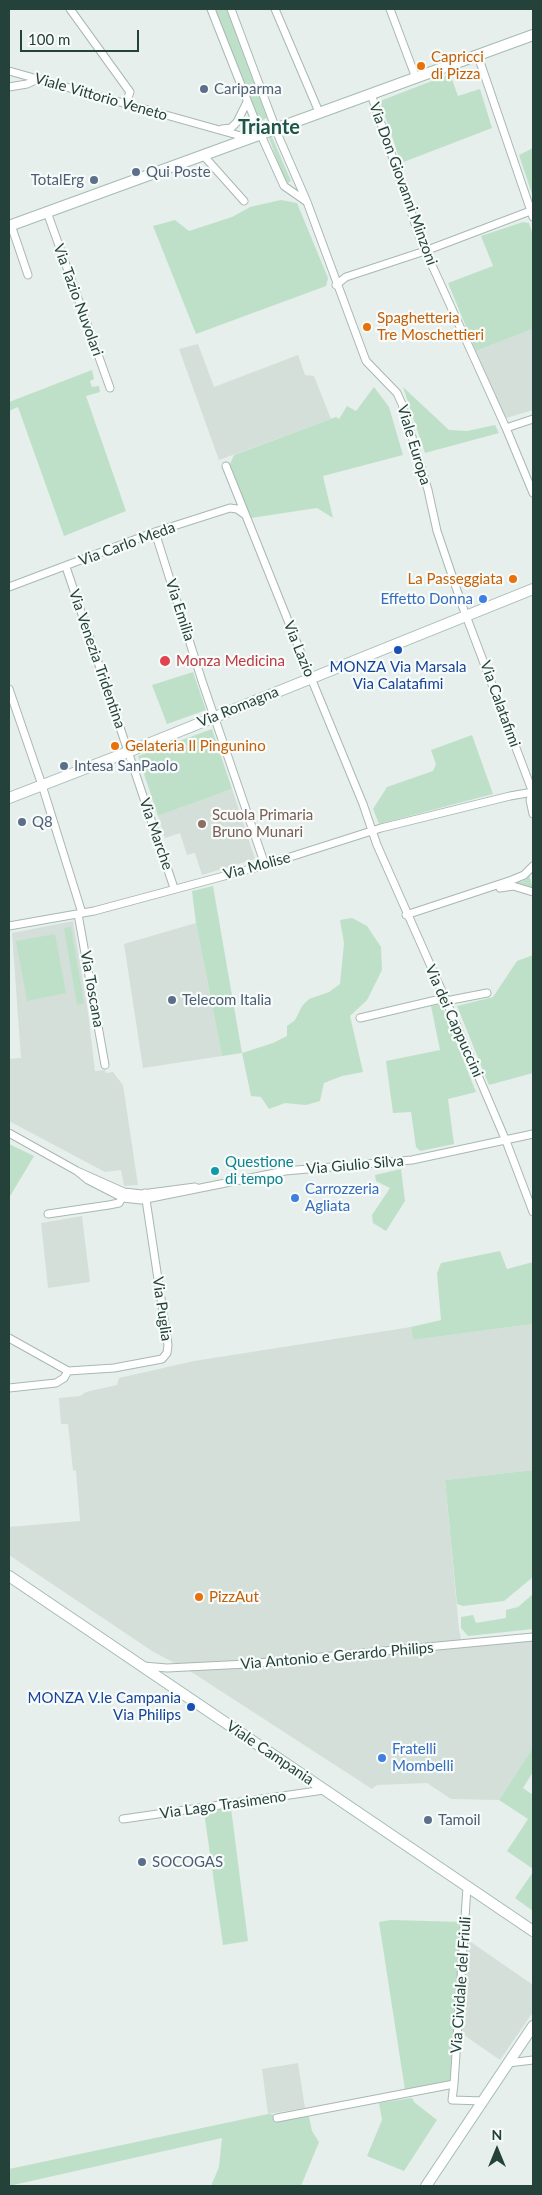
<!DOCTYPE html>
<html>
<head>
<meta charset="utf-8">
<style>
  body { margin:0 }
  #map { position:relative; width:542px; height:2195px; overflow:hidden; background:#e6efeb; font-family:Lato,sans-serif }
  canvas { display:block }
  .frame { position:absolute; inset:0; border:10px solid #24423a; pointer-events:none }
  .north { position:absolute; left:472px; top:2125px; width:50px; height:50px; -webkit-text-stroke:4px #f7fbf9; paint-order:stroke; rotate:0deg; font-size:14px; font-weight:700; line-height:20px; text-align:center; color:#24423a }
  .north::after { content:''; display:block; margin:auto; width:18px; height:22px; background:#24423a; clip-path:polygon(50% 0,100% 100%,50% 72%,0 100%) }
  .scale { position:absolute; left:20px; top:30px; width:119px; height:22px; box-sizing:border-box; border:2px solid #24423a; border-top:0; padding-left:6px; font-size:15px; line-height:18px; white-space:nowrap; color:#24423a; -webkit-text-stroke:4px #f7fbf9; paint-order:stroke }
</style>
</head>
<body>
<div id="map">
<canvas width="542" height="2195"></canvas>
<div class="frame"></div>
<div class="north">N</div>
<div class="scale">100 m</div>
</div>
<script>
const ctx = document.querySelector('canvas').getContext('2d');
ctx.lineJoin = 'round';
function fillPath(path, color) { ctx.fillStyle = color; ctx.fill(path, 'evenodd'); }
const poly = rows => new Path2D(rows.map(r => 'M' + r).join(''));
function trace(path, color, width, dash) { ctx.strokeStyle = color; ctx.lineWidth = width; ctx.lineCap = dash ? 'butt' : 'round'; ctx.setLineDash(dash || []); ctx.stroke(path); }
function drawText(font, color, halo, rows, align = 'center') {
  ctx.font = font + ' Lato,sans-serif'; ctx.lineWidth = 4.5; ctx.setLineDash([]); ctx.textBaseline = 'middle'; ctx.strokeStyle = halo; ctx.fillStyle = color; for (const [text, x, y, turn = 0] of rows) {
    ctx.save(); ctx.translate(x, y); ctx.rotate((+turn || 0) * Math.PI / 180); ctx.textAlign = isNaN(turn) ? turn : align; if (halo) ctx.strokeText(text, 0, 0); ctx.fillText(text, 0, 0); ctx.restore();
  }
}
const built = poly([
  [533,329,533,410,506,418,476,351],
  [198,344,214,387,298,355,305,375,314,376,331,419,219,460,179,349],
  [232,789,255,859,202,875,195,853,187,855,180,833,165,838,158,816],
  [73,921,88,1012,95,1071,105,1070,106,1073,113,1072,123,1085,138,1185,124,1186,121,1170,105,1172,9,1121,9,1059,21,1058,12,933],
  [196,923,222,1056,143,1068,124,944],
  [82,1216,90,1282,48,1288,41,1223],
  [533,1324,533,1470,445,1480,459,1630,463,1647,533,1641,533,1747,499,1800,451,1799,427,1783,377,1785,372,1789,193,1673,152,1651,9,1555,9,1527,80,1521,76,1471,73,1470,68,1424,61,1424,59,1398,80,1396,86,1392,117,1385,119,1378,194,1361,411,1327,413,1340],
  [468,1940,533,1985,533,2012,500,2060,461,2033],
  [298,2063,305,2108,268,2114,262,2069]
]);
const green = poly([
  [215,9,227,9,267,118,260,121],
  [450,74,458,96,480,89,492,128,401,163,380,101],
  [272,137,291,181,288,183,284,179,269,138],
  [533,148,533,197,519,155],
  [281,200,297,203,328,278,326,286,196,334,153,226,175,220,189,231,232,217,250,207],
  [523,222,529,223,533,235,533,329,476,351,448,283,493,266,481,236],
  [92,370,94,379,90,381,92,387,99,386,100,392,86,396,126,511,64,536,18,407,9,411,9,402],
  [374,387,389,407,403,455,323,476,333,518,317,508,251,518,230,464,234,455,336,417,339,419,347,406,356,411],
  [403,387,449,430,467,431,495,425,499,433,425,453],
  [193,672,206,710,167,724,152,685],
  [212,729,232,789,158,816,138,756],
  [472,735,493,794,379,824,373,809,387,787,433,771,436,764,431,750],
  [529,875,533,888,514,883,523,881],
  [213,886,242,1053,273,1043,287,1036,287,1026,295,1020,302,1006,309,999,329,992,340,984,344,943,340,920,352,918,367,926,381,947,382,970,367,1000,350,1016,363,1072,342,1076,324,1083,320,1101,306,1105,285,1103,269,1109,261,1097,251,1096,242,1053,222,1056,196,923,192,891],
  [71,927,84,1003,77,1005,64,928],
  [55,934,66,993,27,1001,16,941],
  [533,955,533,1073,489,1085,457,1006,493,997,517,961],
  [441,1004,476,1092,448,1099,454,1144,420,1151,416,1147,411,1112,393,1113,386,1061,440,1050,431,1006],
  [9,1144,34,1156,9,1198],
  [401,1169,405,1201,386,1231,373,1223,372,1215,390,1188,376,1181,375,1175],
  [500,1251,507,1269,533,1262,533,1324,413,1340,411,1327,441,1320,437,1273,441,1263],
  [533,1470,533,1577,504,1601,463,1606,457,1604,445,1480],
  [533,1594,533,1629,468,1636,461,1628,461,1617,473,1615,476,1623,506,1618,506,1610,518,1607],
  [533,1747,533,1772,523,1788,533,1795,533,1869,507,1851,528,1819,499,1800],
  [231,1808,248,1941,223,1945,204,1812],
  [533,1872,533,1911,515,1898],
  [391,1920,464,1922,452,2081,405,2090,379,1922],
  [412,2098,414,2102,437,2120,404,2171,367,2156,382,2120,379,2103],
  [268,2114,309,2117,312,2131,319,2142,301,2186,211,2186,219,2167,222,2138,9,2186,9,2169]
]);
const street = poly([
  [70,9,130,92,126,103],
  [211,9,260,133,284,186,307,202],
  [231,9,280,140,307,202,366,361,397,393,402,404,428,490,437,531,462,605,533,793],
  [275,9,319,112],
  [390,9,416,78],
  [478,56,533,217],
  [9,71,248,138],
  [9,87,27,84,38,79],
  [371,94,421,241,506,428,533,493],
  [222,129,231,128,237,122,247,102],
  [203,155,244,201],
  [47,212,110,388],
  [11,225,28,275],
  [336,285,346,277,425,251,533,210],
  [506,428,533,419],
  [226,466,311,678,363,804,377,845,445,998,506,1141,533,1212],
  [155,532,202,681,265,865],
  [66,567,174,888],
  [9,587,155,532,230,508,237,509,244,514],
  [9,689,42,785,82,913],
  [533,792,530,800,533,814],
  [500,888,513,886,533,892],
  [78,914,105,1065],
  [406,915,512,880,524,875,533,866],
  [9,926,94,911,265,865,381,828,510,796,533,792],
  [446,1001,487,993],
  [360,1018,445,998],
  [9,1133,77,1171,124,1192,142,1194,195,1187],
  [77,1171,88,1180,123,1198,141,1200,285,1171,412,1160,533,1134],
  [48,1214,109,1205,119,1203,124,1194],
  [9,1338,68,1371,114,1368,162,1359,167,1353,168,1345,145,1193],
  [9,1388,56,1383,64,1378,68,1371],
  [143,1666,167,1668,247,1664,533,1637],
  [123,1819,324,1790],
  [508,2063,533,2060],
  [454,2084,452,2100,484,2101],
  [277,2118,454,2084,467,1887]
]);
const secondary = poly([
  [9,226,533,35],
  [9,798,128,752,533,589],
  [9,1576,533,1931],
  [426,2186,533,2026]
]);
const markers = [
  [421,66,5,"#e8710a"],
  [204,89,5,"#5c6f8a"],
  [136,172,5,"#5c6f8a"],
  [94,180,5,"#5c6f8a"],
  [367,327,5,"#e8710a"],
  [513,579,5,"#e8710a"],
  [483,599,5,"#3f7fe0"],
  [398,650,5,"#1a4fb4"],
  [165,661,6,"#e0444e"],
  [115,746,5,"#e8710a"],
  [64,766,5,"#5c6f8a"],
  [22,822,5,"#5c6f8a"],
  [202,824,5,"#8d6e63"],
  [172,1000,5,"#5c6f8a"],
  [215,1171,5,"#0f9aa8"],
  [295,1198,5,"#3f7fe0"],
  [199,1597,5,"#e8710a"],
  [191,1707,5,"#1a4fb4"],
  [382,1758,5,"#3f7fe0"],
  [428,1820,5,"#5c6f8a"],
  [142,1862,5,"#5c6f8a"]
];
const foodNames = [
  ["Capricci",431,57],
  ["di Pizza",431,74],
  ["Spaghetteria",377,318],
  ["Tre Moschettieri",377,335],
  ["La Passeggiata",503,579,"right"],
  ["Gelateria Il Pingunino",125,746],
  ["PizzAut",209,1597]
];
const serviceNames = [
  ["Cariparma",214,89],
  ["Qui Poste",146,172],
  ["TotalErg",84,180,"right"],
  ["Intesa SanPaolo",74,766],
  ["Q8",32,822],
  ["Telecom Italia",182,1000],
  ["Tamoil",438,1820],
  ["SOCOGAS",152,1862]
];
const streetNames = [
  ["Viale Vittorio Veneto",101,97,16],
  ["Via Don Giovanni Minzoni",403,184,70],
  ["Via Tazio Nuvolari",78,300,70],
  ["Viale Europa",414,445,73],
  ["Via Carlo Meda",127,544,-20],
  ["Via Emilia",180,610,72],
  ["Via Lazio",299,649,68],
  ["Via Venezia Tridentina",97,659,71],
  ["Via Calatafimi",500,704,70],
  ["Via Romagna",238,707,-22],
  ["Via Marche",156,834,71],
  ["Via Molise",257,866,-15],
  ["Via Toscana",92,989,80],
  ["Via dei Cappuccini",454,1021,66],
  ["Via Giulio Silva",355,1165,-5],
  ["Via Puglia",162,1309,82],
  ["Via Antonio e Gerardo Philips",337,1656,-5],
  ["Viale Campania",270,1753,34],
  ["Via Lago Trasimeno",223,1805,-8],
  ["Via Cividale del Friuli",461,1985,-86]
];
const shopNames = [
  ["Effetto Donna",473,599,"right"],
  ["Carrozzeria",305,1189],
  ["Agliata",305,1206],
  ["Fratelli",392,1749],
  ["Mombelli",392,1766]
];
const healthNames = [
  ["Monza Medicina",176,661]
];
const transitNames = [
  ["MONZA Via Marsala",398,667],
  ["Via Calatafimi",398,684],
  ["MONZA V.le Campania",181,1698,"right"],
  ["Via Philips",181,1715,"right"]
];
const educationNames = [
  ["Scuola Primaria",212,815],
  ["Bruno Munari",212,832]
];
const cultureNames = [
  ["Questione",225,1162],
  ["di tempo",225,1179]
];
const districtNames = [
  ["Triante",269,128]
];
fillPath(built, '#d4dfda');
fillPath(green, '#bfe0c8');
trace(street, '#a8b8b2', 9);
trace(secondary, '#a4bbb3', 12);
trace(street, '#fff', 7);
trace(secondary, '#fff', 10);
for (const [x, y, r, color] of markers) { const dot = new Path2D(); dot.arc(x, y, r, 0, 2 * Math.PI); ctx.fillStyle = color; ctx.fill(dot); trace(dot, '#f7fbf9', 2); }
drawText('15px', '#c56008', '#f7fbf9', foodNames, 'left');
drawText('15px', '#4e5e75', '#f7fbf9', serviceNames, 'left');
drawText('15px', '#24423a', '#f7fbf9', streetNames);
drawText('15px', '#366cbe', '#f7fbf9', shopNames, 'left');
drawText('15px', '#be3a42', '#f7fbf9', healthNames, 'left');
drawText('15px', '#164399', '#f7fbf9', transitNames);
drawText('15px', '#785e54', '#f7fbf9', educationNames, 'left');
drawText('15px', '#0d838f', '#f7fbf9', cultureNames, 'left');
drawText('bold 20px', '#1f5548', '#f7fbf9', districtNames);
</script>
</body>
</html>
